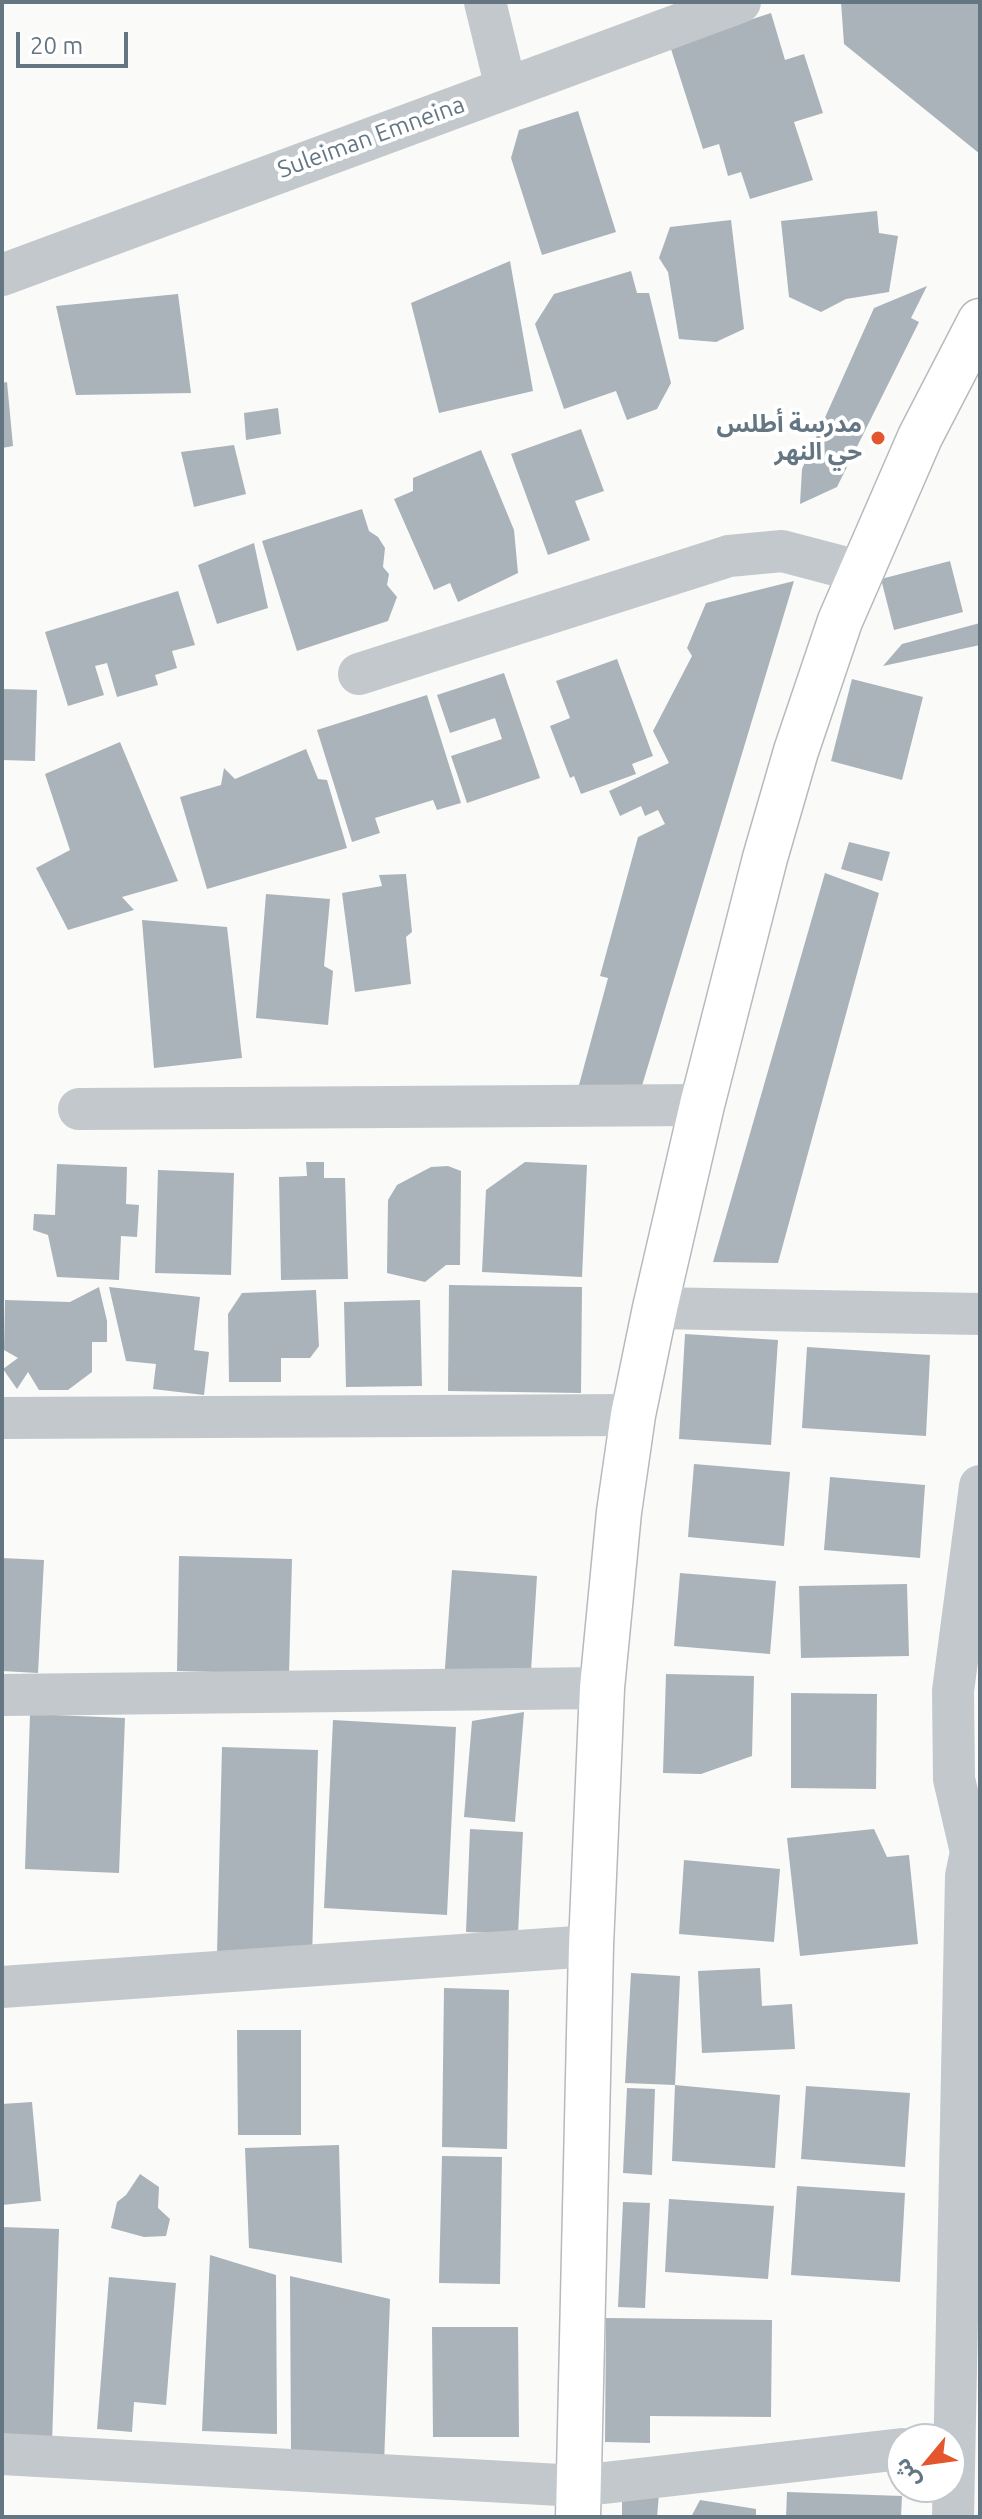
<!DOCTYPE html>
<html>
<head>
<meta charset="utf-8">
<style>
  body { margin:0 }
  #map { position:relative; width:982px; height:2519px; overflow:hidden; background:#fafaf8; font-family:Ubuntu,"Noto Sans Arabic",sans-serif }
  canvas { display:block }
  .frame { position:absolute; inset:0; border:4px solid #657683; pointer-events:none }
  .north { position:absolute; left:886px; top:2423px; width:80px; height:80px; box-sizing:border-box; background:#fff; border:2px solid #c1c8cd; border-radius:50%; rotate:241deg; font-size:22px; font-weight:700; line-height:32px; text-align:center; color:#657683 }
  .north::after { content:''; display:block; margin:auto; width:28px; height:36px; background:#e4572e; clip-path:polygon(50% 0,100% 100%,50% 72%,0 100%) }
  .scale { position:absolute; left:16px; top:32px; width:112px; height:36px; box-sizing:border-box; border:4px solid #657683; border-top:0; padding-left:10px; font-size:24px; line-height:28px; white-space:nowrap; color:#657683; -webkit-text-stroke:6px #fff; paint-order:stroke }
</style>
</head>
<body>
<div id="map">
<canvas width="982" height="2519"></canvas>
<div class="frame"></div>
<div class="north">ش</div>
<div class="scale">20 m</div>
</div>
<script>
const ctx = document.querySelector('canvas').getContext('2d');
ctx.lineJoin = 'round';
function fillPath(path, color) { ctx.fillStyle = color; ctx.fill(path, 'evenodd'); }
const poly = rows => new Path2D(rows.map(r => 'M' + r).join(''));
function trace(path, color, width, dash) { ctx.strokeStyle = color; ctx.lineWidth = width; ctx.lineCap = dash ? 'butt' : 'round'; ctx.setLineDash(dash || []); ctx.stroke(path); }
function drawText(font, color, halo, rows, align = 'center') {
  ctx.font = font + ' Ubuntu,"Noto Sans Arabic",sans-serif'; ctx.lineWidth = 8; ctx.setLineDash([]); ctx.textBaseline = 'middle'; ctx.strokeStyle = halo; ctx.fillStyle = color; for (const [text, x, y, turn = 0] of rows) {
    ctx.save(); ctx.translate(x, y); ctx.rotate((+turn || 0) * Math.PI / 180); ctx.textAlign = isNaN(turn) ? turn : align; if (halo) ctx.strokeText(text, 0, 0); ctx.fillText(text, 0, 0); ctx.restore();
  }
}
const building = poly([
  [841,2,980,2,980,154,844,44],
  [771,13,785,60,804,54,823,113,794,122,813,180,750,199,741,172,728,176,719,144,703,149,670,46],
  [578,111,616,232,542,255,511,158,519,130],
  [877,211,879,233,898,236,889,292,846,299,821,312,789,297,781,221],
  [731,220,744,329,716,342,679,339,668,272,659,258,670,227],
  [510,261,533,391,439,413,411,303],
  [631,271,637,293,649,293,671,383,657,409,627,420,616,391,564,409,535,324,554,294],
  [927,286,911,318,919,322,837,487,800,504,802,469,874,308],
  [178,294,191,393,76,395,56,306],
  [7,382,13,446,2,448,2,383],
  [278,408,281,434,246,440,244,413],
  [581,429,604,491,575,501,590,540,548,555,511,454],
  [234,445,246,494,194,507,181,452],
  [481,450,514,530,518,573,458,602,450,583,434,590,394,499,413,491,413,478],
  [362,509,369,531,378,537,385,548,383,567,389,574,387,585,397,597,388,621,297,651,262,541],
  [254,543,268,608,217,624,198,565],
  [950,561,963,612,894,630,881,579],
  [794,581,641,1089,576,1096,608,978,600,976,638,837,665,824,658,810,645,816,641,806,620,816,609,791,669,763,653,731,692,656,687,648,706,603],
  [178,591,195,645,172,651,177,668,155,675,158,685,117,697,107,663,95,666,104,695,68,706,45,632],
  [980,623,980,645,883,666,902,644],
  [617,659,653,756,632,764,636,774,581,794,574,776,570,778,550,726,570,718,556,681],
  [504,673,540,778,467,803,451,756,502,739,495,718,450,733,437,695],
  [852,679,923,697,902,780,831,761],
  [2,689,37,690,35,761,2,760],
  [427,695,461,803,437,810,433,800,375,818,380,833,352,842,317,730],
  [120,742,178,881,122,897,134,910,68,930,36,868,70,850,45,774],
  [306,749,318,779,327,780,347,848,207,889,180,797,221,785,224,768,235,779],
  [849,842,890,852,882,881,841,869],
  [825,873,879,893,778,1263,713,1262],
  [406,874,412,932,406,937,411,984,355,992,342,893,382,886,379,875],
  [266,894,330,899,324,966,333,971,328,1025,256,1018],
  [142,920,227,927,242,1058,154,1068],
  [306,1162,324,1162,324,1178,345,1178,348,1279,281,1280,279,1177,307,1176],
  [525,1162,587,1165,582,1277,482,1272,486,1190],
  [57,1164,127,1167,126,1204,139,1205,137,1237,121,1236,119,1280,57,1277,48,1235,33,1230,34,1214,55,1215],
  [448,1166,461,1171,460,1265,446,1265,425,1282,387,1273,388,1200,397,1185,431,1167],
  [158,1170,234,1173,231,1275,155,1273],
  [449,1285,582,1287,581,1393,448,1391],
  [99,1287,107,1321,107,1342,92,1342,92,1372,68,1390,39,1390,28,1372,17,1389,3,1369,18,1358,4,1350,5,1300,70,1302],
  [109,1287,200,1297,194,1350,209,1352,204,1395,153,1389,156,1364,126,1361],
  [316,1290,319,1346,310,1358,281,1358,281,1382,229,1382,228,1314,242,1293],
  [420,1300,422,1386,346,1387,344,1302],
  [685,1334,778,1340,771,1445,679,1439],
  [807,1347,930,1355,926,1436,802,1428],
  [694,1464,790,1472,784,1546,688,1537],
  [830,1477,925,1485,920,1558,824,1550],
  [179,1556,292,1559,289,1674,177,1671],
  [2,1558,44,1560,38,1673,2,1671],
  [452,1570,537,1576,529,1702,443,1696],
  [680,1573,776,1581,770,1654,674,1646],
  [907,1584,909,1656,801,1658,799,1586],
  [666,1674,754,1676,752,1756,701,1774,663,1773],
  [791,1693,877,1694,876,1789,791,1788],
  [524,1712,515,1822,464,1817,472,1721],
  [30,1714,125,1718,119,1873,25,1869],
  [333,1720,456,1727,447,1915,324,1908],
  [222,1747,318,1750,312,1958,217,1954],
  [470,1829,523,1832,518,1934,466,1932],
  [874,1829,887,1857,909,1855,918,1944,800,1956,787,1838],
  [684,1860,780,1869,774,1942,679,1934],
  [760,1968,762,2006,792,2004,795,2049,702,2053,698,1971],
  [631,1973,680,1976,675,2085,780,2095,775,2168,672,2161,675,2085,625,2083],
  [444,1988,509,1990,507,2149,442,2147],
  [237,2030,301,2030,301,2135,238,2135],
  [806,2086,910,2093,905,2167,801,2159],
  [627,2088,655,2089,652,2175,623,2173],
  [32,2102,41,2201,2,2205,2,2104],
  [339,2145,342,2263,249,2248,245,2148],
  [442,2156,502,2157,500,2284,439,2283],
  [140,2174,159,2187,158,2208,170,2219,166,2236,144,2237,111,2228,117,2202,126,2195],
  [797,2186,905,2193,900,2282,791,2275],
  [669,2199,774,2206,768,2279,665,2272],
  [623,2202,650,2203,645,2308,618,2307],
  [2,2227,59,2229,52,2443,2,2441],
  [210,2255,276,2275,277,2434,202,2431],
  [290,2276,390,2299,384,2464,291,2451],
  [109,2277,176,2283,166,2405,134,2402,132,2432,97,2429],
  [606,2318,772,2320,771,2417,650,2416,650,2443,605,2442],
  [432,2327,518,2327,519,2437,433,2437],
  [622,2485,659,2494,657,2517,622,2517],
  [787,2492,902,2496,901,2517,786,2517],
  [700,2500,756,2509,756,2517,691,2517]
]);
const minor = poly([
  [485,2,506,88],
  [2,275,740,2],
  [359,674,729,556,782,551,862,572],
  [79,1109,702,1105],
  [655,1308,980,1314],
  [2,1418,633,1415],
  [2,1695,602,1688],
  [971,1852,954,1779,953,1691,980,1486],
  [2,1987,591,1946],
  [2,2454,578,2486,902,2449],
  [953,2517,966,1876,971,1852,980,1838]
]);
const major = poly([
  [578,2517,591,1946,602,1688,619,1512,633,1415,655,1308,702,1105,765,858,796,751,840,621,920,437,980,321]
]);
const markers = [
  [878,438,8,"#e4572e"]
];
const streetNames = [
  ["Suleiman Emneina",371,137,-20]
];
const poiNames = [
  ["مدرسة أطلس",862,424],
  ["حي النهر",862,452]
];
fillPath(building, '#aab3b9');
trace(major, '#b5babe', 47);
trace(minor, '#c3c8cc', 42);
trace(major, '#fff', 44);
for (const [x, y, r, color] of markers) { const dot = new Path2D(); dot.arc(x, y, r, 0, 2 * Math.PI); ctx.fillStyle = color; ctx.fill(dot); trace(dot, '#fff', 3); }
drawText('24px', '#657683', '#fff', streetNames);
drawText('bold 24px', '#657683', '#fff', poiNames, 'right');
</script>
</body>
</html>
